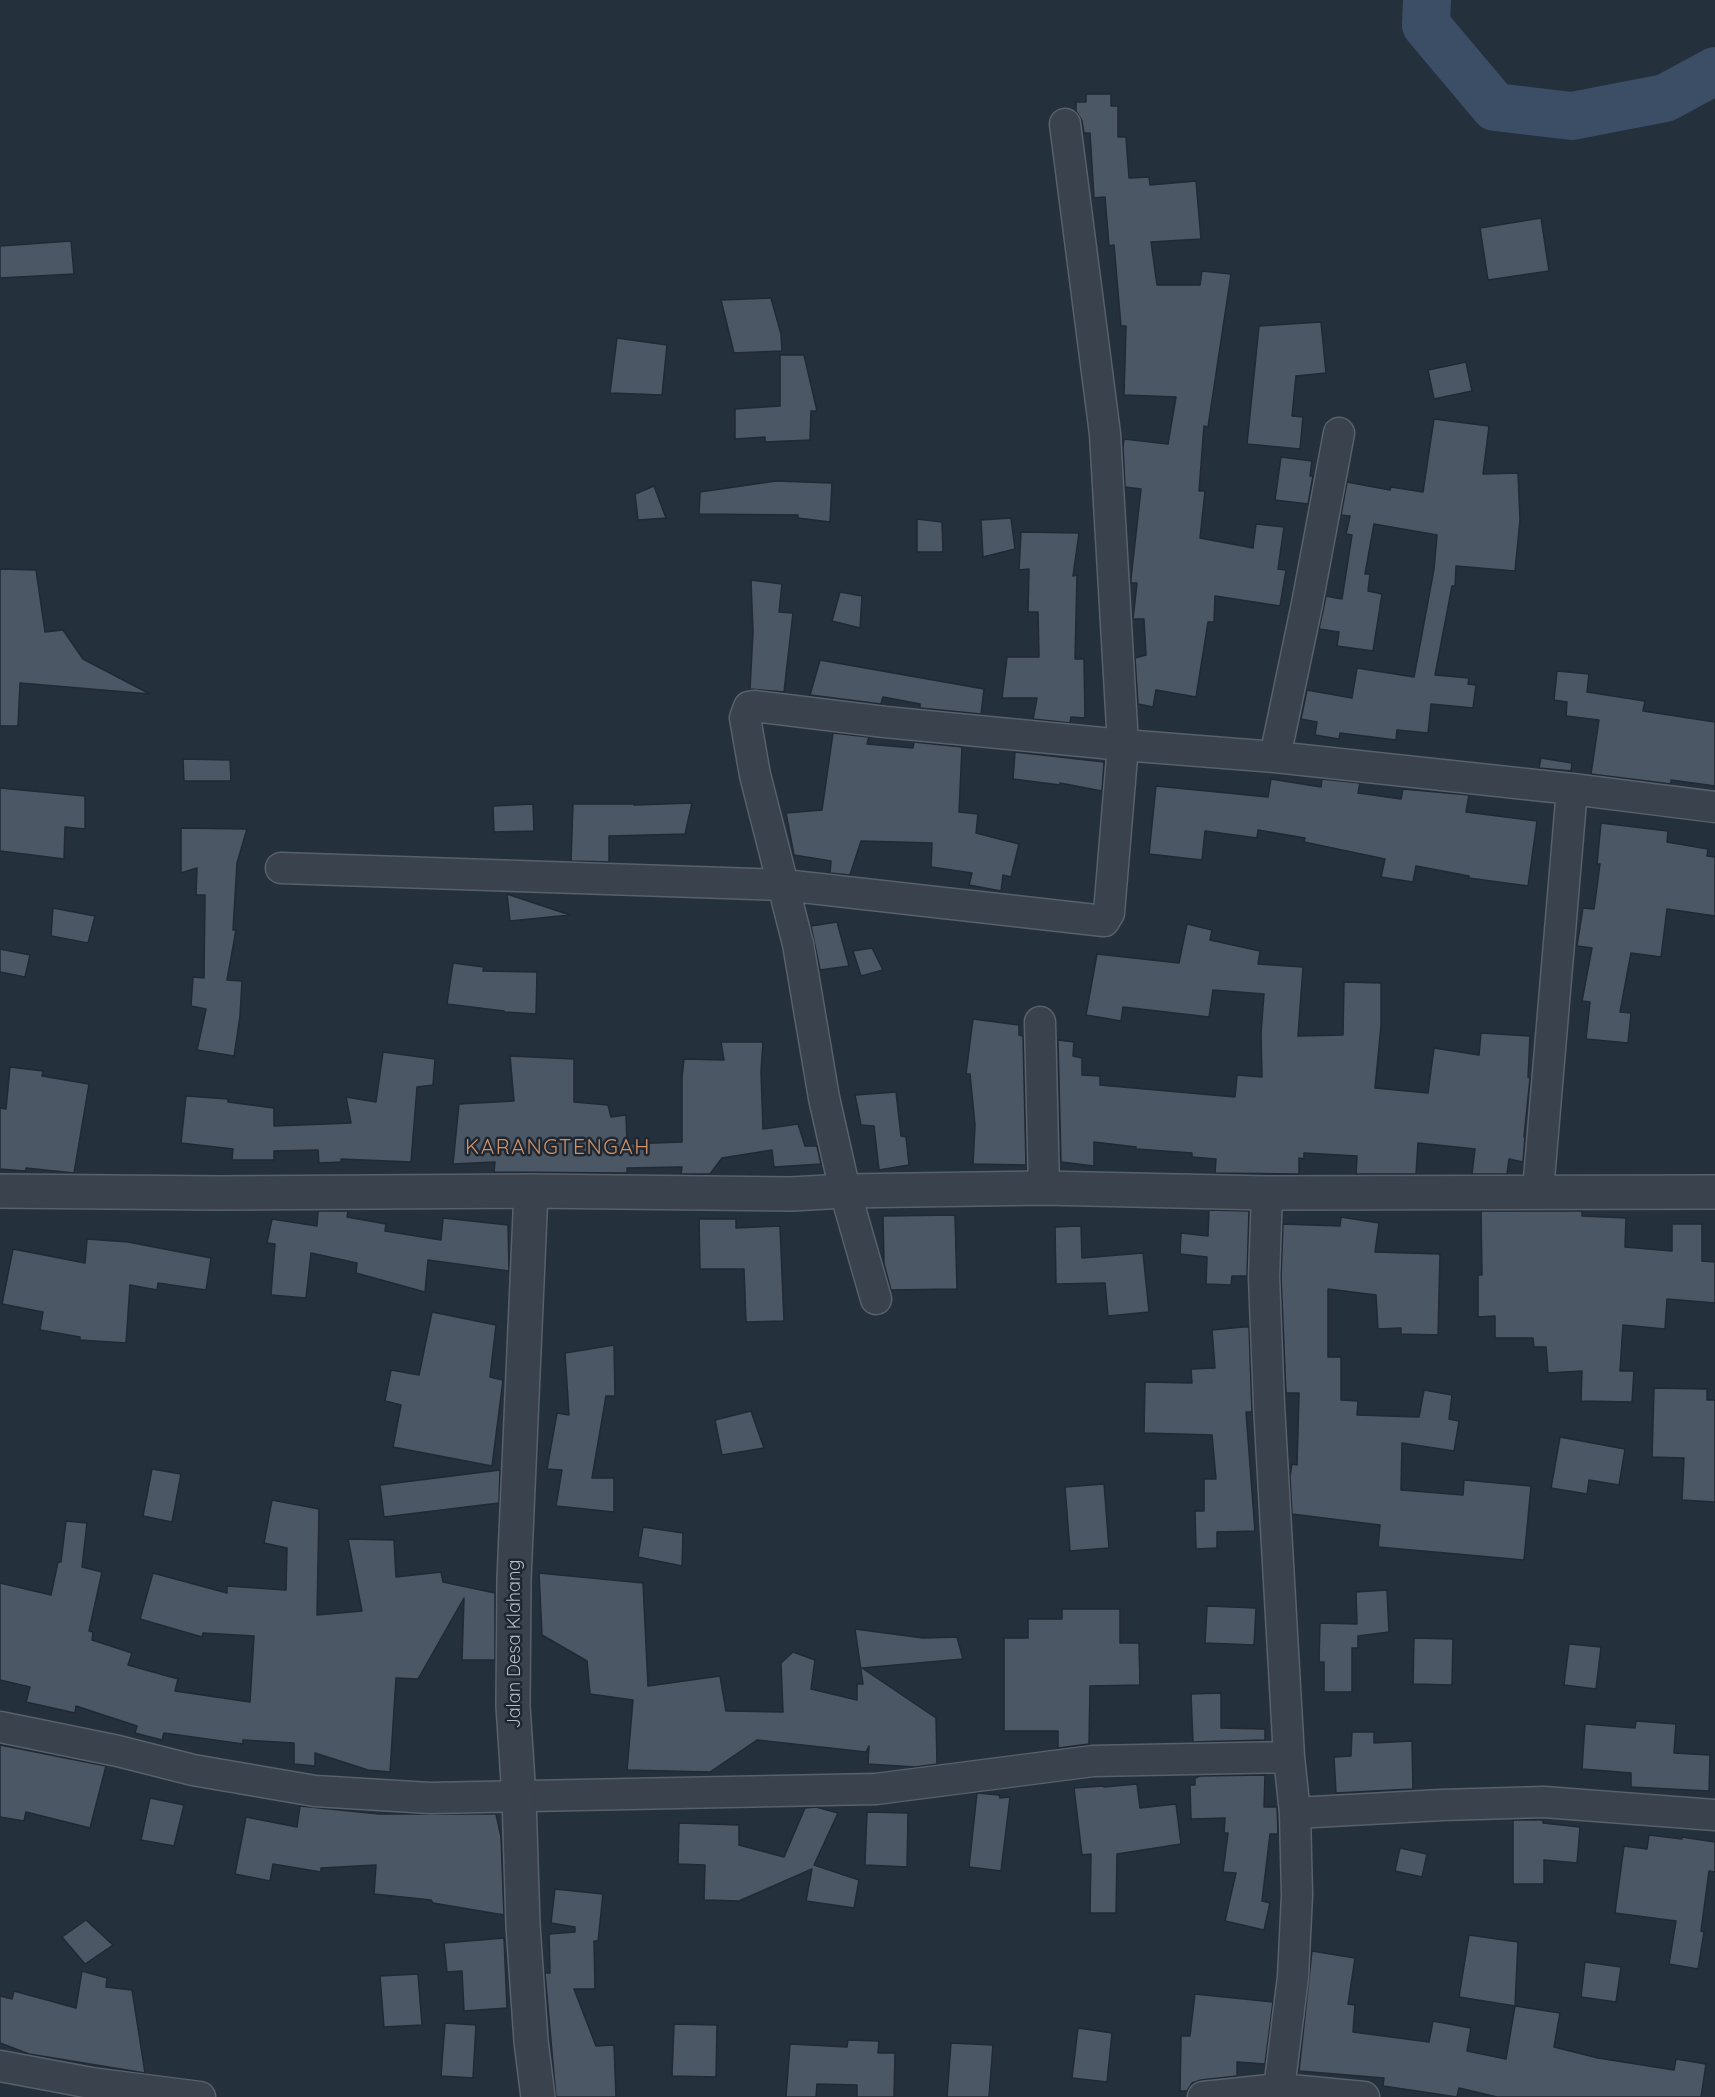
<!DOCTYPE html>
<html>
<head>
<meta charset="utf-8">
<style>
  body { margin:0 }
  canvas { display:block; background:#25303d }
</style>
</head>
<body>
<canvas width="1715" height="2097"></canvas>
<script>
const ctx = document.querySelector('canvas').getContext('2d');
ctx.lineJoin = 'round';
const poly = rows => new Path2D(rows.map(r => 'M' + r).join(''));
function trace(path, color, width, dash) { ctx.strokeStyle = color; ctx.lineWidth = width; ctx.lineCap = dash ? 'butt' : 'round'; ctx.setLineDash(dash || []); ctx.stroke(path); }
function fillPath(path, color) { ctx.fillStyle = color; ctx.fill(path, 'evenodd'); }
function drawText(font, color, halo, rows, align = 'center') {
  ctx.font = font + ' Quicksand,sans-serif'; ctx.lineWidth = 5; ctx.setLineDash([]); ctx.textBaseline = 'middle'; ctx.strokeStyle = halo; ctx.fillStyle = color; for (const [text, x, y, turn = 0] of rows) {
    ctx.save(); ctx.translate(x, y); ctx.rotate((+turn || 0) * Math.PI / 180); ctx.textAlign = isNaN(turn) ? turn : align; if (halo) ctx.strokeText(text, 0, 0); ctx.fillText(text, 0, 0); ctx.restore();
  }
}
const river = poly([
  [1427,0,1426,25,1495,107,1572,116,1665,98,1715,71]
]);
const building = poly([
  [1086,94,1111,94,1111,106,1118,106,1118,137,1126,137,1129,178,1149,177,1150,185,1196,181,1201,239,1151,242,1157,285,1200,285,1202,271,1231,274,1208,427,1204,426,1199,491,1205,491,1200,538,1253,548,1256,524,1284,527,1278,569,1286,570,1280,606,1215,596,1214,622,1208,622,1196,697,1156,690,1153,707,1138,704,1135,658,1146,655,1144,619,1133,619,1137,583,1131,583,1131,579,1141,489,1125,487,1123,447,1124,439,1168,444,1176,397,1124,395,1126,326,1121,326,1114,245,1109,246,1105,197,1094,198,1090,133,1084,133,1082,121,1076,111,1076,102,1086,102,1086,94],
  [1541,218,1549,271,1488,280,1480,228,1541,218],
  [71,241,74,274,0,278,0,246,71,241],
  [771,298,781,334,782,351,734,353,721,300,771,298],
  [1321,322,1326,373,1296,376,1292,416,1303,417,1300,449,1247,444,1259,326,1321,322],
  [617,338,667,345,662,395,610,393,617,338],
  [780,355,804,355,817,411,811,411,810,440,765,442,765,437,735,439,735,409,780,406,780,355],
  [1466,362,1472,391,1434,399,1428,370,1466,362],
  [1434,419,1489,426,1483,474,1518,473,1520,520,1515,571,1456,566,1455,586,1452,586,1435,675,1469,678,1468,684,1476,685,1473,708,1431,704,1428,733,1397,730,1396,740,1340,733,1339,739,1315,735,1317,722,1301,719,1307,690,1352,698,1357,668,1414,677,1434,569,1437,535,1374,524,1365,574,1370,574,1368,591,1382,594,1373,651,1337,646,1339,632,1319,629,1326,596,1342,599,1352,535,1346,534,1350,516,1341,515,1347,482,1390,490,1391,487,1423,492,1434,419],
  [1281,457,1312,461,1310,476,1313,476,1308,504,1275,500,1281,457],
  [776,481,832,483,830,522,798,518,798,515,699,514,700,492,776,481],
  [654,486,666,518,638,520,635,494,654,486],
  [1011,518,1015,549,983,557,981,520,1011,518],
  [917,519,942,522,943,552,917,552,917,519],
  [1021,532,1079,533,1073,576,1077,575,1075,659,1084,659,1085,718,1071,717,1070,723,1033,719,1037,698,1002,698,1007,657,1039,657,1038,612,1028,612,1029,569,1019,570,1021,532],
  [0,569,36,570,45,632,63,630,83,659,150,694,20,683,18,726,0,726,0,569],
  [751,580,782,584,779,612,793,613,784,692,750,689,753,632,751,580],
  [840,592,862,596,860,628,832,621,840,592],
  [820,660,984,689,981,714,920,708,920,704,883,697,881,704,810,695,820,660],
  [1557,671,1589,674,1587,692,1645,701,1643,711,1715,722,1715,786,1671,780,1671,784,1591,774,1599,720,1566,716,1567,702,1554,700,1557,671],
  [833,733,869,737,867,744,913,748,914,742,962,747,959,812,978,814,976,833,1019,844,1011,877,1003,875,1001,891,969,885,972,873,931,867,932,843,861,841,850,875,830,873,831,861,794,855,786,813,822,810,833,733],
  [1015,752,1104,762,1102,791,1060,783,1060,785,1013,779,1015,752],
  [1541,758,1572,763,1571,771,1539,768,1541,758],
  [183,759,230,760,231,781,184,781,183,759],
  [1271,779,1321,787,1322,779,1360,783,1358,793,1401,799,1403,789,1469,795,1466,812,1537,821,1528,886,1469,878,1469,876,1416,866,1413,882,1381,877,1385,859,1304,842,1305,838,1258,830,1257,838,1205,831,1202,860,1149,854,1156,786,1268,797,1271,779],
  [0,788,85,796,85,829,65,827,64,859,0,851,0,788],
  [692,803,685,834,609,836,609,862,571,861,573,804,634,804,634,805,692,803],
  [533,804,534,831,494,832,493,806,533,804],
  [1601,823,1668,831,1667,842,1708,849,1707,856,1715,857,1715,916,1667,909,1661,957,1631,953,1620,1012,1631,1013,1628,1043,1586,1039,1590,1002,1582,1001,1592,948,1577,946,1583,908,1594,909,1600,864,1597,864,1601,823],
  [181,828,247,829,237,863,233,930,236,930,227,980,242,981,240,1016,234,1056,197,1050,206,1009,191,1006,193,977,204,978,205,895,196,895,197,868,181,873,181,828],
  [507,894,570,915,510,921,507,894],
  [53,908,95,916,88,943,51,936,53,908],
  [837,922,849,966,820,970,811,926,837,922],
  [1187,924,1212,930,1210,940,1260,951,1258,964,1303,967,1298,1036,1343,1035,1344,982,1381,983,1381,1026,1375,1088,1428,1093,1434,1048,1479,1055,1481,1033,1530,1036,1528,1077,1530,1078,1524,1137,1525,1137,1523,1162,1509,1159,1507,1174,1472,1174,1475,1149,1418,1143,1416,1174,1356,1174,1357,1156,1304,1153,1304,1159,1299,1158,1299,1174,1215,1173,1216,1159,1192,1157,1192,1153,1136,1149,1136,1147,1094,1142,1094,1166,1061,1162,1058,1040,1074,1042,1073,1056,1082,1058,1082,1075,1100,1076,1100,1085,1235,1097,1237,1075,1262,1077,1261,1033,1264,994,1213,990,1209,1017,1123,1007,1121,1021,1086,1015,1097,954,1179,963,1187,924],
  [872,948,883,970,861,976,853,951,872,948],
  [0,949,30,955,25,977,0,972,0,949],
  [453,963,484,967,483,971,537,972,536,1014,504,1012,504,1011,447,1004,453,963],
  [973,1019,1019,1025,1019,1035,1023,1036,1026,1165,973,1164,975,1125,970,1074,966,1074,973,1019],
  [721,1042,763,1042,761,1071,763,1129,798,1124,805,1146,817,1146,821,1164,774,1167,772,1150,722,1158,710,1174,681,1174,682,1167,627,1168,627,1173,494,1172,495,1162,453,1164,459,1104,514,1101,510,1056,574,1059,574,1102,608,1105,611,1117,626,1115,627,1144,682,1142,682,1078,684,1059,724,1060,721,1042],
  [383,1052,435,1059,433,1085,417,1087,411,1162,341,1159,341,1162,319,1163,318,1150,274,1151,274,1160,232,1160,233,1149,181,1143,186,1096,228,1099,228,1102,274,1108,274,1126,351,1123,346,1097,376,1102,383,1052],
  [10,1067,43,1071,42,1076,89,1084,74,1173,26,1168,26,1171,0,1169,0,1108,6,1109,10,1067],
  [896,1092,901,1136,906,1137,909,1165,879,1170,874,1126,861,1125,855,1095,896,1092],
  [1209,1210,1249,1211,1247,1276,1232,1276,1231,1285,1206,1284,1207,1257,1180,1254,1181,1233,1208,1236,1209,1210],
  [318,1211,348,1211,347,1217,386,1224,385,1231,441,1240,443,1218,508,1225,509,1271,428,1260,425,1292,356,1273,357,1263,311,1253,306,1298,271,1295,275,1244,267,1243,272,1219,317,1226,318,1211],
  [1481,1211,1582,1211,1582,1216,1626,1218,1625,1247,1672,1251,1672,1224,1702,1224,1702,1261,1715,1262,1715,1303,1667,1299,1665,1329,1623,1325,1620,1371,1634,1371,1632,1402,1581,1401,1582,1371,1548,1373,1546,1347,1534,1347,1533,1338,1495,1338,1495,1316,1478,1317,1478,1275,1482,1275,1481,1211],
  [955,1215,957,1289,891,1290,884,1264,883,1216,955,1215],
  [1341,1217,1379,1223,1375,1252,1440,1254,1438,1335,1401,1334,1401,1328,1378,1329,1376,1295,1328,1289,1328,1357,1341,1357,1341,1400,1358,1401,1357,1415,1419,1417,1424,1390,1452,1395,1449,1419,1459,1421,1454,1451,1402,1443,1401,1490,1463,1495,1464,1480,1531,1486,1524,1560,1378,1547,1380,1525,1292,1514,1290,1477,1292,1464,1297,1465,1299,1393,1286,1393,1281,1277,1283,1224,1340,1226,1341,1217],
  [699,1219,736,1219,736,1228,780,1226,784,1321,746,1322,744,1269,700,1269,699,1219],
  [1081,1226,1082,1258,1143,1253,1149,1312,1108,1316,1105,1283,1056,1284,1055,1227,1081,1226],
  [87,1239,128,1242,211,1258,206,1290,158,1283,157,1290,130,1285,126,1343,80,1340,80,1337,40,1330,43,1312,2,1304,13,1249,85,1263,87,1239],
  [432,1312,496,1325,490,1377,503,1380,492,1466,393,1447,401,1405,385,1401,391,1370,419,1375,432,1312],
  [1243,1327,1249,1327,1252,1412,1246,1412,1255,1531,1217,1532,1217,1548,1196,1549,1195,1511,1204,1511,1204,1479,1216,1479,1212,1435,1144,1433,1145,1382,1192,1383,1191,1369,1215,1368,1212,1330,1243,1327],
  [614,1345,615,1396,606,1396,592,1478,614,1478,614,1512,556,1506,562,1470,547,1469,557,1413,569,1415,565,1353,614,1345],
  [1654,1388,1707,1389,1707,1400,1715,1400,1715,1502,1682,1500,1684,1458,1652,1457,1654,1388],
  [751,1411,764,1448,722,1455,715,1420,751,1411],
  [1560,1437,1625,1449,1619,1485,1589,1480,1587,1494,1551,1488,1560,1437],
  [152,1469,181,1474,172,1522,143,1516,152,1469],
  [500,1470,499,1503,384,1517,380,1485,500,1470],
  [1104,1484,1109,1548,1070,1551,1065,1487,1104,1484],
  [272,1500,319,1509,317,1615,362,1611,348,1539,394,1540,396,1577,441,1572,443,1582,495,1593,495,1660,462,1660,464,1598,418,1679,396,1678,390,1772,368,1770,315,1753,315,1766,294,1764,294,1743,243,1740,243,1744,164,1733,162,1740,135,1733,137,1726,76,1706,75,1713,26,1702,30,1687,0,1680,0,1583,51,1595,58,1562,61,1562,66,1521,87,1523,82,1567,102,1572,89,1631,93,1632,92,1640,132,1653,128,1665,178,1679,175,1691,250,1702,254,1636,203,1633,202,1637,140,1619,153,1573,227,1593,227,1586,286,1590,287,1548,264,1543,272,1500],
  [643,1527,683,1533,682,1566,638,1557,643,1527],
  [539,1573,643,1583,648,1686,720,1676,726,1711,783,1712,781,1663,793,1652,815,1660,811,1689,857,1700,857,1684,863,1684,855,1629,923,1638,957,1637,963,1659,862,1668,936,1718,937,1764,915,1767,868,1764,869,1746,866,1752,757,1740,710,1772,627,1770,633,1700,590,1694,587,1661,542,1635,539,1573],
  [1387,1590,1389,1632,1358,1636,1358,1648,1352,1648,1352,1692,1324,1692,1324,1662,1319,1662,1320,1623,1357,1624,1356,1592,1387,1590],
  [1207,1606,1256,1608,1254,1645,1205,1643,1207,1606],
  [1062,1609,1120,1609,1120,1643,1139,1643,1140,1685,1090,1686,1089,1744,1058,1748,1058,1731,1004,1731,1004,1638,1028,1638,1028,1619,1062,1619,1062,1609],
  [1414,1638,1453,1639,1452,1685,1413,1684,1414,1638],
  [1569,1644,1601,1647,1596,1689,1564,1685,1569,1644],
  [1221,1693,1221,1728,1265,1729,1265,1740,1193,1742,1191,1694,1221,1693],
  [1636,1721,1676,1724,1674,1753,1710,1755,1709,1791,1631,1787,1631,1773,1582,1769,1585,1724,1635,1728,1636,1721],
  [1352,1732,1374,1732,1374,1743,1412,1741,1413,1789,1336,1793,1334,1757,1351,1756,1352,1732],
  [0,1745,106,1766,90,1828,26,1812,24,1821,0,1817,0,1745],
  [1265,1775,1264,1807,1277,1807,1278,1834,1270,1834,1262,1901,1270,1903,1264,1930,1225,1921,1236,1873,1223,1872,1228,1833,1224,1833,1225,1818,1191,1819,1190,1785,1195,1785,1195,1778,1200,1776,1265,1775],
  [1137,1784,1140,1808,1176,1804,1181,1844,1117,1854,1116,1913,1090,1913,1091,1854,1082,1855,1074,1788,1103,1786,1104,1787,1137,1784],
  [977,1793,999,1795,1000,1798,1010,1797,1001,1871,969,1867,977,1793],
  [150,1798,184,1805,174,1846,141,1840,150,1798],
  [300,1806,379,1814,496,1814,501,1837,504,1915,433,1903,431,1900,374,1894,376,1865,321,1868,321,1872,273,1864,270,1881,235,1874,246,1817,297,1827,300,1806],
  [816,1807,838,1813,814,1865,859,1880,854,1908,806,1901,812,1869,739,1901,704,1900,705,1865,678,1864,679,1823,739,1825,739,1845,784,1857,805,1808,816,1807],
  [867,1812,908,1813,907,1867,865,1865,867,1812],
  [1513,1820,1543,1820,1543,1823,1580,1827,1577,1863,1544,1860,1544,1884,1513,1884,1513,1820],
  [1649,1835,1682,1839,1682,1837,1715,1842,1715,1872,1709,1871,1701,1931,1704,1932,1698,1969,1669,1964,1676,1921,1615,1913,1624,1846,1647,1849,1649,1835],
  [1400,1848,1427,1854,1422,1877,1395,1871,1400,1848],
  [555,1889,603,1894,598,1941,594,1941,595,1989,574,1989,596,2046,614,2045,616,2097,556,2097,545,1973,550,1973,549,1934,575,1932,575,1927,551,1923,555,1889],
  [86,1920,113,1945,85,1964,62,1937,86,1920],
  [1469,1935,1518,1942,1515,2006,1459,1997,1469,1935],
  [504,1938,507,2008,464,2011,462,1971,447,1972,444,1943,504,1938],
  [1312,1951,1355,1958,1348,2004,1355,2005,1353,2032,1429,2042,1433,2021,1471,2028,1467,2051,1506,2059,1515,2006,1560,2013,1554,2047,1598,2058,1674,2070,1676,2059,1706,2064,1701,2097,1497,2097,1459,2088,1457,2097,1383,2086,1384,2078,1299,2071,1312,1951],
  [1585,1962,1621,1967,1616,2002,1581,1997,1585,1962],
  [82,1971,107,1978,106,1987,132,1990,145,2073,29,2054,0,2043,0,1996,12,1999,14,1991,76,2008,82,1971],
  [418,1974,422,2025,384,2027,380,1976,418,1974],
  [1195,1994,1273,2002,1265,2064,1237,2062,1237,2076,1201,2080,1192,2083,1187,2091,1180,2091,1181,2036,1190,2036,1195,1994],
  [445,2023,476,2025,473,2078,441,2076,445,2023],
  [674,2024,717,2025,716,2077,672,2076,674,2024],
  [1078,2028,1112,2033,1107,2082,1072,2078,1078,2028],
  [848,2040,879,2041,878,2053,895,2053,894,2097,857,2097,857,2085,817,2084,816,2097,786,2097,790,2044,847,2047,848,2040],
  [951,2043,993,2045,989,2097,947,2097,951,2043]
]);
const minor = poly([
  [1275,757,1307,604,1339,433],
  [281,868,784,885,1104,921,1109,913,1123,745,1105,434,1065,124],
  [1040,1022,1044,1188],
  [1538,1191,1572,789],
  [1267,1193,1264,1277,1269,1405,1289,1757,1295,1813,1297,1895,1293,1977,1279,2089],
  [876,1299,845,1191,824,1098,798,944,755,775,745,718,749,707,754,706,885,722,1123,745,1275,757,1572,789,1715,807],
  [0,1727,118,1751,193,1770,315,1791,430,1798,876,1789,1093,1761,1289,1757],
  [1295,1813,1442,1805,1544,1802,1715,1815],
  [0,2066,91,2083,200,2097],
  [1203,2097,1279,2089,1364,2097]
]);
const tertiary = poly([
  [0,1191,220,1193,531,1191,791,1194,845,1191,1044,1188,1267,1193,1715,1192],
  [531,1191,514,1579,513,1706,519,1797,523,1925,531,2041,538,2097]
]);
const streetNames = [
  ["Jalan Desa Klahang",515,1644,-90]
];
const quarterNames = [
  ["KARANGTENGAH",558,1148]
];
trace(river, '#3b4e65', 48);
fillPath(building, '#4b5765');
trace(building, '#202934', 1.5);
trace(minor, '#57606b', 33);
trace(tertiary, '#57606b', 36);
trace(minor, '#39424d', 30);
trace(tertiary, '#39424d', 33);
drawText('18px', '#b5bdc8', '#1e2732', streetNames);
ctx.letterSpacing = '1.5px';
drawText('21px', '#d09268', '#1e2732', quarterNames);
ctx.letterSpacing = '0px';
</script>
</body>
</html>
